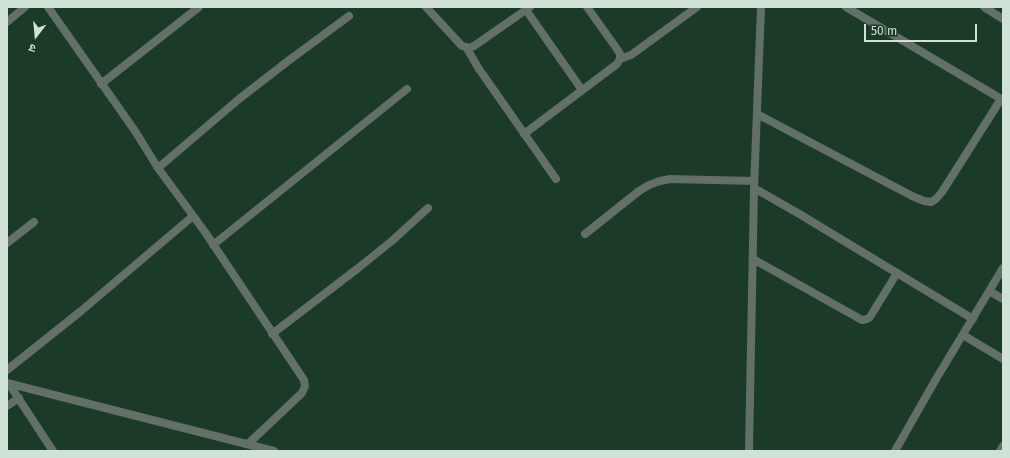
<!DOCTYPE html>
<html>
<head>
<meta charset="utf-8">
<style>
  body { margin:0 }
  #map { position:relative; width:1010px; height:458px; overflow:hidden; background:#1b3a28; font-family:"Fira Sans","Noto Sans Devanagari",sans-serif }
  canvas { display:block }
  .frame { position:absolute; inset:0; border:8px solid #d0e2d6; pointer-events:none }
  .north { position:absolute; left:16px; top:16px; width:40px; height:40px; -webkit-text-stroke:3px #1b3a28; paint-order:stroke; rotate:196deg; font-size:11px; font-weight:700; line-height:16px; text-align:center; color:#d0e2d6 }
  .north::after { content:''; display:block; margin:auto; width:14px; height:18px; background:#d0e2d6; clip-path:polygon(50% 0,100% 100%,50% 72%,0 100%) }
  .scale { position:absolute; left:864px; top:24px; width:113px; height:18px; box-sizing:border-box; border:2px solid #d0e2d6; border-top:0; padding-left:5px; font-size:12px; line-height:14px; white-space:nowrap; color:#d0e2d6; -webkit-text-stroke:3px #1b3a28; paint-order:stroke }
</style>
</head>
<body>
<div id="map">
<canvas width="1010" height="458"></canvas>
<div class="frame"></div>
<div class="north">उ</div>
<div class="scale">50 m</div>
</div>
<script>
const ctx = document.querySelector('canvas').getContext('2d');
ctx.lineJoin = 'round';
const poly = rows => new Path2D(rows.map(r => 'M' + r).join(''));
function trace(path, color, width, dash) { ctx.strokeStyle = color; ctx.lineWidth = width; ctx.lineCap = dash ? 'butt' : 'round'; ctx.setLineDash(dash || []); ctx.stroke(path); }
const service = poly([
  [7,406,19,398]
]);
const minor = poly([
  [48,7,135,131,158,168,205,232,304,380,305,386,302,393,248,444],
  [426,7,462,46,469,48,474,46,530,7],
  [846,7,1003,100],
  [984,7,1003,19],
  [526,10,582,90],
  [7,22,25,7],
  [466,47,479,69,556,179],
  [620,59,631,55,697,7],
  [101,84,199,7],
  [757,114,912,196,924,201,931,202,936,199,942,192,1001,99],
  [524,134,617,64,620,59,620,54,617,49,587,7],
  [158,168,239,99,288,61,349,16],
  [754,188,801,215,973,319],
  [585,234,639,191,649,185,660,181,670,179,754,181],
  [7,243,34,222],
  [213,245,407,89],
  [753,259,862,320,867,319,870,317,897,273],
  [989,291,1003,299],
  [272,334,357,269,393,240,428,208],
  [963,335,1003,359],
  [7,370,81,311,193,216],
  [7,383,274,451],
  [9,384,53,451],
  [749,451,754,188,761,7],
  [895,451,936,379,1003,268],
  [1000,451,1003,446]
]);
trace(service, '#627067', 8);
trace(minor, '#627067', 8);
</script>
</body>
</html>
